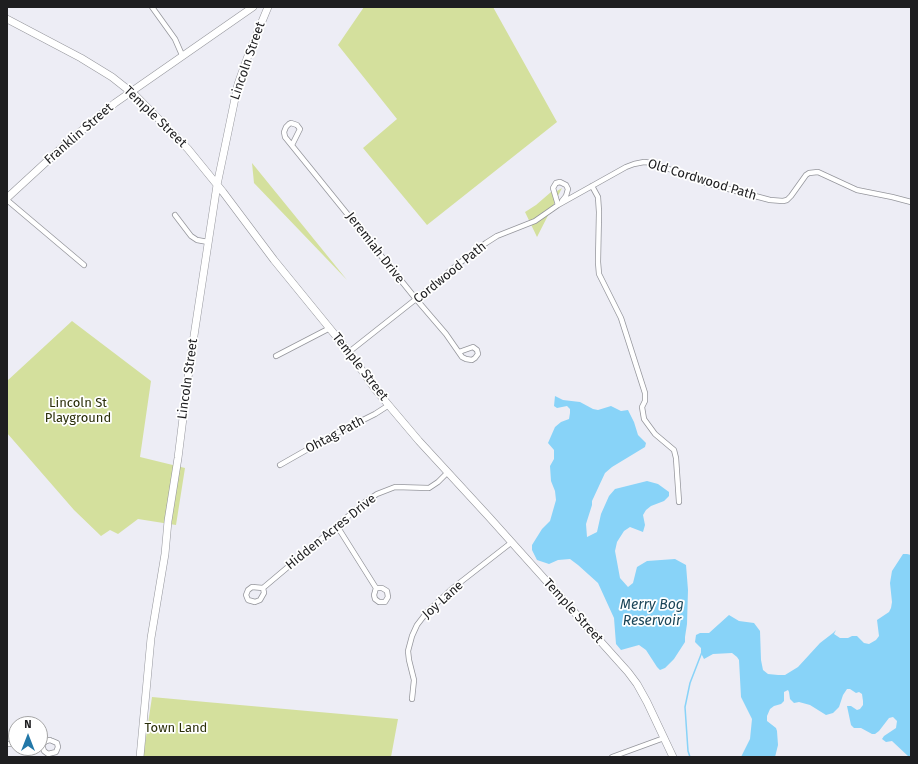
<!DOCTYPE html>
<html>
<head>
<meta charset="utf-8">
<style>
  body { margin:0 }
  #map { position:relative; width:918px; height:764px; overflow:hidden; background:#ededf5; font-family:"Fira Sans",sans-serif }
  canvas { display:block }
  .frame { position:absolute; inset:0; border:8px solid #1e1e20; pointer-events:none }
  .north { position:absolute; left:8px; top:716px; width:40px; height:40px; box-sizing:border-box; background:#fff; border:1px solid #a5a5a6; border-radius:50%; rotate:0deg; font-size:11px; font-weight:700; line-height:16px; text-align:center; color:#1e1e20 }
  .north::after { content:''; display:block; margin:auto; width:14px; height:18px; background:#2378a8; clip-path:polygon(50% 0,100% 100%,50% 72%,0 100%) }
</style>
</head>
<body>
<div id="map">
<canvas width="918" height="764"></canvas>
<div class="frame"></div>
<div class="north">N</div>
</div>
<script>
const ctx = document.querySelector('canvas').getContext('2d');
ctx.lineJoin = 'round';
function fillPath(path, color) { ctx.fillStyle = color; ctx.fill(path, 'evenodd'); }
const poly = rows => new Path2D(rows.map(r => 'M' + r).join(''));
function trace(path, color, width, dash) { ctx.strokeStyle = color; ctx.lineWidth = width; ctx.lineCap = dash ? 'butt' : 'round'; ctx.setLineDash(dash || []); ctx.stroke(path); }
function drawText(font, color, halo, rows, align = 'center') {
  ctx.font = font + ' "Fira Sans",sans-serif'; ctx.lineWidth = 3.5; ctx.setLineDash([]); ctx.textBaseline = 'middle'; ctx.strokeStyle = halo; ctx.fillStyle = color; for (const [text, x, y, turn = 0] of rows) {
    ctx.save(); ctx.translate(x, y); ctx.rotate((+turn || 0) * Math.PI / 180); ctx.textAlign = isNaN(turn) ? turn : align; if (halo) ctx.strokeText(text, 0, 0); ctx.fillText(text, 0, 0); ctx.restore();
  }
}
const green = poly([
  [364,7,493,7,557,122,427,225,363,148,397,119,338,45],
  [252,163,300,222,347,280,254,183],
  [562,188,537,237,525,212,536,205,551,192,557,191],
  [72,321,151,381,140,457,185,468,176,525,138,519,118,534,110,530,101,536,74,510,7,433,7,381],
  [152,697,206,702,398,719,391,757,143,757]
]);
const water = poly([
  [555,396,563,400,580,402,593,409,598,410,611,406,621,411,628,410,634,422,638,435,646,443,645,447,612,467,605,473,592,501,592,505,586,524,587,537,597,532,601,514,609,496,615,489,647,481,658,484,669,492,669,496,664,501,651,506,646,510,643,515,645,525,643,532,630,527,624,531,617,542,615,551,620,578,628,587,633,583,637,567,647,561,675,559,686,565,688,590,687,624,685,637,685,642,674,659,665,668,660,670,657,667,646,650,639,645,621,650,616,644,614,618,598,583,578,565,570,559,558,560,549,564,537,560,532,550,532,545,542,529,550,521,556,500,555,491,551,481,550,466,554,459,554,450,548,443,555,427,561,422,569,419,570,413,570,409,567,406,557,408,554,406],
  [903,554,907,554,911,555,911,757,909,757,892,741,886,742,882,739,884,736,896,728,897,721,893,717,889,718,879,731,875,734,872,734,861,728,854,728,851,725,847,706,851,706,857,710,860,709,863,705,863,701,862,694,859,692,856,693,850,689,847,689,843,695,839,707,833,713,826,715,810,705,799,702,794,703,790,699,789,692,788,690,784,692,784,701,781,704,774,706,770,709,767,716,767,721,776,728,777,731,778,745,775,757,741,757,750,739,752,719,741,697,739,660,737,657,732,653,713,654,704,659,701,653,701,648,695,642,696,635,700,633,709,633,729,615,739,621,754,623,760,631,761,660,763,670,768,674,778,675,785,675,798,667,820,643,833,633,836,630,834,634,840,638,848,638,852,636,857,636,864,643,869,644,876,640,879,636,877,620,889,612,891,608,892,602,890,583,892,571]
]);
const stream = poly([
  [690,757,688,751,685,707,690,683,702,652]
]);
const street = poly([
  [152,7,175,39,182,55],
  [292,145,300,129,297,125,291,123,289,124,286,127,284,132,285,137,416,299,446,334,462,357,466,359,472,360,475,358,478,354,477,350,473,347,459,352],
  [592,186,598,197,599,212,598,262,599,274,621,318,645,393,645,401,642,407,644,419,655,434,674,450,676,458,679,502],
  [7,200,84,265],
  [558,205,626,167,634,164,644,162,653,163,706,183,770,200,783,201,787,200,791,196,806,175,809,173,818,172,857,190,892,197,911,202],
  [175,215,191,236,197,240,208,242],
  [349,352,416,299,457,265,486,243,497,236,535,221,558,205,553,188,556,183,560,182,566,185,568,189,566,196,562,201],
  [276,356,330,328],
  [280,465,331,436,375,414,389,405],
  [337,526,376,588,382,588,387,591,388,597,385,602,379,602,375,599,374,595,376,588],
  [263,588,252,587,248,590,246,595,248,600,255,602,260,600,264,593,263,588,365,502,377,494,395,487,429,488,438,482,447,473],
  [412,699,414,680,409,660,408,651,412,636,417,625,427,612,453,588,512,542],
  [50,740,57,743,58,747,56,752,48,754,44,751,42,745,46,741,50,740],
  [7,744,16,744],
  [612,757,664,738]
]);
const secondary = poly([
  [7,19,81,58,112,77,136,96,188,149,223,192,274,260,349,352,375,389,419,441,489,517,628,672,637,684,647,702,673,757],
  [7,198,69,141,115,103,253,7],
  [140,757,151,638,165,554,168,521,178,458,190,362,217,185,238,84,249,53,268,7]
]);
const streetNames = [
  ["Lincoln Street",248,61,-71],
  ["Temple Street",155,117,44],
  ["Franklin Street",79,134,-41],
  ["Old Cordwood Path",702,180,17],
  ["Jeremiah Drive",375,248,52],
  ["Cordwood Path",450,273,-39],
  ["Temple Street",360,367,52],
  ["Lincoln Street",188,379,-82],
  ["Ohtag Path",335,435,-28],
  ["Hidden Acres Drive",331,532,-39],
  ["Joy Lane",443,600,-42],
  ["Temple Street",573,611,48]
];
const parkNames = [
  ["Lincoln St",78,403],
  ["Playground",78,418],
  ["Town Land",176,728]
];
const waterNames = [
  ["Merry Bog",652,605],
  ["Reservoir",652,621]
];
fillPath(green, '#d4e09d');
fillPath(water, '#88d3f8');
trace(stream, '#88d3f8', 1.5);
trace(street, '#95969c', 6);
trace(secondary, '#95969c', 8);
trace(street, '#fff', 4.5);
trace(secondary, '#fff', 7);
drawText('13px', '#1e1e20', '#fff', streetNames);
drawText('13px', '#2a2e08', '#fff', parkNames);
drawText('italic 14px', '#1a4558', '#fff', waterNames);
</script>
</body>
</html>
